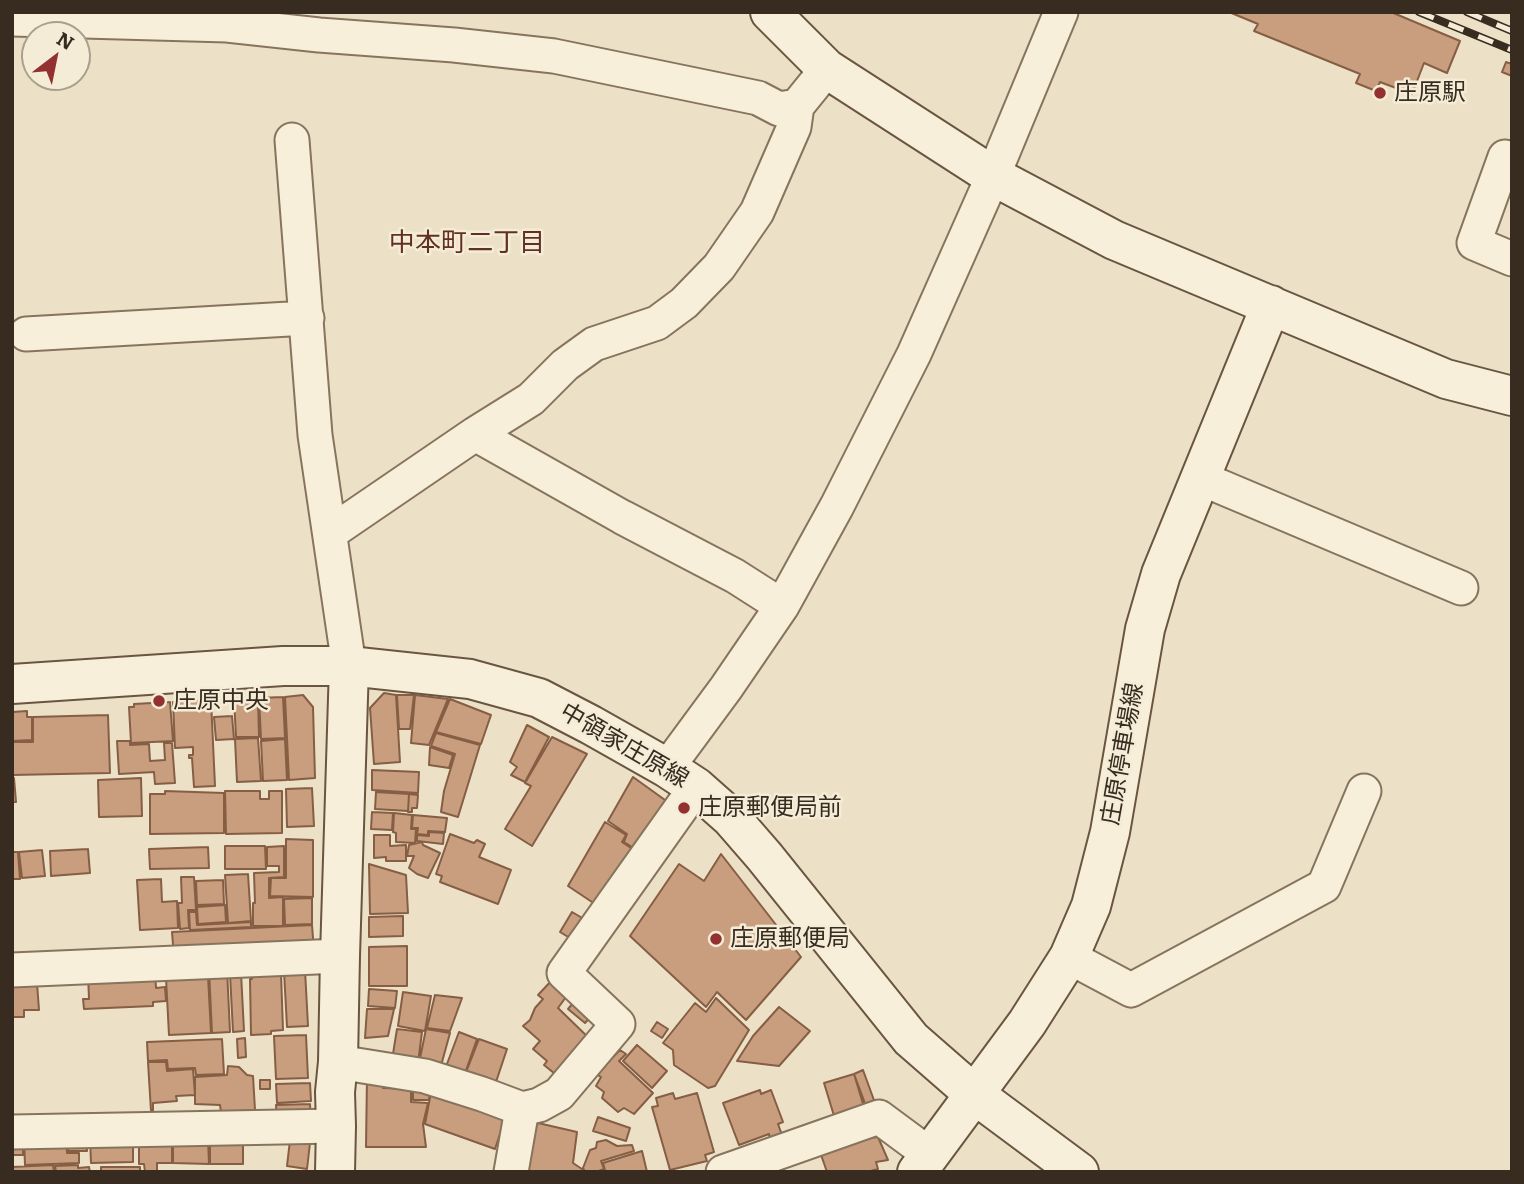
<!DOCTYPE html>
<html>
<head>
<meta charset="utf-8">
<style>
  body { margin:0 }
  #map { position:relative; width:1524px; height:1184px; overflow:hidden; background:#ece1c7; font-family:Literata,serif }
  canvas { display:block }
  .frame { position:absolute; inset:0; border:14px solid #382c20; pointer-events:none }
  .north { position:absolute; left:21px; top:21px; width:70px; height:70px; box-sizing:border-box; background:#f4ecd6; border:2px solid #a99f8d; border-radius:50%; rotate:32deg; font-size:19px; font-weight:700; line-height:28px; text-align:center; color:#382c20 }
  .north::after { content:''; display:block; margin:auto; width:24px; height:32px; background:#933030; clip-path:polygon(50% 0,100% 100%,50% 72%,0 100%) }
</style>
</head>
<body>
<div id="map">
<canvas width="1524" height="1184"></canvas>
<div class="frame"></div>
<div class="north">N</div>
</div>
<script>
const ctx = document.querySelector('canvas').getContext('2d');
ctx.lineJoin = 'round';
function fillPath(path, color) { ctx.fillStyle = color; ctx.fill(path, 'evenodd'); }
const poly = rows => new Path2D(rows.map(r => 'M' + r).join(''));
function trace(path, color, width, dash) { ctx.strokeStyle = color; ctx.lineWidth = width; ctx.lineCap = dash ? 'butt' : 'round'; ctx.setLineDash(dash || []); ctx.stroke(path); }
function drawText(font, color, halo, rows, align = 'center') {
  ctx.font = font + ' Literata,"Noto Sans JP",serif'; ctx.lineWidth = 5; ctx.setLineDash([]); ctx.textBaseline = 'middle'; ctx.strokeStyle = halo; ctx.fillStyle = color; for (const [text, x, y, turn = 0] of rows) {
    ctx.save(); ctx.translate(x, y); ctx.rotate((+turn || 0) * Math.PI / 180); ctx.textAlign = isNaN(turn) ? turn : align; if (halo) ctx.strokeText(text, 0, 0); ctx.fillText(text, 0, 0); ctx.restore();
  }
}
const building = poly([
  [1229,12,1391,12,1460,41,1447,73,1424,63,1412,94,1380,82,1376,91,1356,83,1360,74,1254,31,1258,24,1229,12],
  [1506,62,1512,64,1512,76,1502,72,1506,62],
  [384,693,396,695,400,762,374,764,370,708,384,693],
  [303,695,313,707,315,778,289,780,285,697,303,695],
  [397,695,414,695,410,729,399,729,397,695],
  [415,695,448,699,429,745,411,743,415,695],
  [283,697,285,738,261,739,259,698,283,697],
  [258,698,259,737,236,737,234,699,258,698],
  [450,699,491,715,481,744,436,732,450,699],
  [211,700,215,786,194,787,192,758,189,758,189,755,193,755,193,747,175,748,173,702,211,700],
  [170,702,173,741,131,743,129,707,134,707,134,704,170,702],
  [27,711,27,717,32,717,32,740,12,741,12,712,27,711],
  [108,715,110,773,12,775,12,742,33,742,33,717,108,715],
  [232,716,234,739,216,740,214,717,232,716],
  [527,725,549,737,525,782,511,775,517,767,510,762,527,725],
  [436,733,480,745,458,817,441,812,444,791,455,754,431,746,436,733],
  [552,737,587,754,532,846,505,829,531,786,525,783,552,737],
  [258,738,261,781,237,782,235,739,258,738],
  [285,739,287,780,263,781,261,741,285,739],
  [117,741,130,741,130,745,149,744,150,761,165,760,164,743,172,743,175,783,155,784,154,772,119,774,117,741],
  [430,747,453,755,449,768,429,765,430,747],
  [372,770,419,772,418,793,372,790,372,770],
  [633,777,672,805,640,852,624,842,627,834,608,821,633,777],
  [12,778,14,778,16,802,12,802,12,778],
  [141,778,142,816,99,817,98,780,141,778],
  [312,788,314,826,287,827,286,789,312,788],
  [165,791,224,793,224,833,150,834,150,794,165,794,165,791],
  [225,791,260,791,260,799,269,799,269,791,282,791,282,833,226,834,225,791],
  [376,792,409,794,408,811,375,809,376,792],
  [409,794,418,795,417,808,412,808,412,812,408,812,409,794],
  [372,812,393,813,392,830,371,829,372,812],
  [394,813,412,815,411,829,416,829,415,843,396,842,396,833,393,832,394,813],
  [413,815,447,818,445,832,428,831,428,835,417,834,418,828,412,828,413,815],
  [605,822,626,835,622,842,637,852,601,908,568,886,605,822],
  [429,832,444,833,443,844,417,841,417,835,429,836,429,832],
  [450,834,474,843,477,840,485,844,479,857,511,870,498,904,440,882,442,876,436,874,450,834],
  [374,835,390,835,390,846,406,845,406,861,386,861,386,857,374,858,374,835],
  [286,839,313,840,313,897,270,896,271,878,286,878,286,839],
  [422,842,423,845,440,853,428,878,417,874,409,868,414,856,407,856,409,845,422,842],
  [225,846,265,846,266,869,225,869,225,846],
  [284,846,284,877,269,878,269,898,283,897,283,926,253,926,253,903,255,903,254,873,279,872,279,866,267,866,267,847,284,846],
  [208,847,209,868,150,869,149,849,208,847],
  [88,849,90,873,51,876,50,851,88,849],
  [42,850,45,876,22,878,19,852,42,850],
  [12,852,18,852,20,879,12,879,12,852],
  [721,854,801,957,746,1020,717,992,706,1007,630,936,679,864,704,881,721,854],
  [369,864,406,875,408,913,370,914,369,864],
  [248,874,251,921,228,923,225,875,248,874],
  [181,877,194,877,196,910,188,910,189,928,180,929,178,903,182,903,181,877],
  [161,879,162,902,177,901,178,928,140,930,137,880,161,879],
  [223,880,224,904,197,905,196,881,223,880],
  [312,898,312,924,285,925,284,899,312,898],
  [225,905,226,922,198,924,197,907,225,905],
  [189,912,196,912,197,925,251,922,251,927,190,930,189,912],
  [572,912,591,923,578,943,560,932,572,912],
  [403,916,403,936,369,937,369,917,403,916],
  [312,925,314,951,174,957,172,932,312,925],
  [407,946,407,986,369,986,369,947,407,946],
  [227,969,230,1032,212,1033,209,970,227,969],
  [305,970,308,1026,287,1027,284,971,305,970],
  [155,972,156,988,165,987,166,1001,153,1002,153,1006,84,1009,83,999,89,999,88,975,155,972],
  [241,973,244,1031,233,1032,230,974,241,973],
  [281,973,283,1030,271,1031,271,1034,251,1035,250,979,252,979,252,974,281,973],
  [208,976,211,1033,169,1035,166,978,208,976],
  [12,979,37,983,39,1010,24,1010,24,1017,12,1017,12,979],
  [553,979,566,997,558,1008,593,1042,560,1078,544,1065,547,1061,533,1049,540,1041,523,1026,530,1020,535,1008,543,999,538,995,553,979],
  [369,989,397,991,395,1008,368,1006,369,989],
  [403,992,431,996,425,1031,398,1026,403,992],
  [435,995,462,998,450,1031,427,1028,435,995],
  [579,996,596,1011,585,1023,568,1009,579,996],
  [716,998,749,1030,715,1086,708,1088,674,1065,673,1050,663,1043,695,1003,706,1012,716,998],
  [779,1007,810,1031,779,1066,737,1061,753,1036,779,1007],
  [367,1009,394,1009,388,1036,365,1038,367,1009],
  [657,1022,668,1029,662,1038,651,1031,657,1022],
  [397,1029,422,1032,418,1063,392,1060,397,1029],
  [426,1029,450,1033,439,1073,418,1068,426,1029],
  [459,1032,477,1039,463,1079,444,1072,459,1032],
  [306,1035,308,1078,276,1079,274,1036,306,1035],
  [245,1038,246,1057,238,1058,237,1039,245,1038],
  [222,1039,224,1074,196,1075,195,1068,168,1069,167,1060,148,1061,147,1042,222,1039],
  [479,1039,507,1049,493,1091,463,1080,479,1039],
  [637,1045,667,1071,652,1088,623,1061,637,1045],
  [620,1050,626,1054,619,1061,653,1093,634,1114,624,1108,618,1112,602,1098,604,1092,596,1086,601,1077,596,1074,620,1050],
  [148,1062,166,1062,167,1071,193,1069,195,1095,176,1096,177,1101,153,1103,153,1111,151,1111,148,1062],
  [228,1066,239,1067,247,1075,253,1076,255,1110,221,1112,220,1105,195,1104,195,1077,227,1075,228,1066],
  [863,1070,875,1103,866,1106,854,1074,863,1070],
  [854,1074,864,1107,835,1119,824,1083,854,1074],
  [367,1076,384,1076,383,1088,411,1089,411,1102,428,1103,423,1124,426,1147,366,1147,367,1076],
  [384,1076,430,1087,429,1100,413,1100,413,1088,385,1087,384,1076],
  [260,1080,270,1080,270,1089,260,1089,260,1080],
  [310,1083,311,1101,277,1103,276,1084,310,1083],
  [432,1087,506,1116,495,1149,425,1124,432,1087],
  [760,1090,761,1094,771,1090,783,1122,778,1124,782,1135,770,1139,769,1134,739,1145,723,1103,760,1090],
  [673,1093,675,1099,697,1093,714,1152,705,1155,707,1161,670,1170,652,1107,658,1106,656,1098,673,1093],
  [310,1104,311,1123,277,1124,276,1105,310,1104],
  [598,1117,630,1128,626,1141,593,1131,598,1117],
  [538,1123,577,1132,573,1163,585,1171,584,1172,524,1172,532,1134,538,1123],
  [860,1135,869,1138,878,1137,888,1160,876,1162,878,1169,867,1172,827,1172,819,1149,860,1135],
  [66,1137,67,1153,79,1153,79,1163,25,1165,24,1138,66,1137],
  [86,1137,87,1151,68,1151,68,1138,86,1137],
  [133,1137,133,1162,91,1163,90,1138,133,1137],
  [139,1138,172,1138,172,1163,157,1163,157,1172,145,1172,144,1164,139,1164,139,1138],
  [173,1138,208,1139,209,1164,173,1163,173,1138],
  [243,1138,243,1164,210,1164,210,1139,243,1138],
  [290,1140,310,1143,307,1169,287,1166,290,1140],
  [606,1140,617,1146,632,1145,634,1151,601,1161,604,1169,596,1172,585,1172,583,1168,590,1150,596,1148,597,1142,606,1140],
  [12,1148,23,1148,23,1155,12,1155,12,1148],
  [642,1151,647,1172,600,1172,605,1170,603,1163,642,1151],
  [53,1165,54,1172,12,1172,12,1167,53,1165],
  [78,1165,78,1168,89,1167,90,1172,56,1172,55,1166,78,1165],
  [101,1167,140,1167,140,1172,101,1172,101,1167]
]);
const street = poly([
  [12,19,227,25,319,35,454,45,554,56,758,98,779,109,797,106,827,69],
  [292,140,315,435,349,666],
  [1505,157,1474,243,1512,259],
  [26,334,307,318],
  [475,434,622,517,735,576,782,606],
  [1200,478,1461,588],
  [330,533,475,434,531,399,565,365,594,344,657,323,684,303,719,267,757,212,794,127,797,106],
  [667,768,726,688,782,606,837,506,914,354,993,176,1061,12],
  [1069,957,1131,990,1324,886,1364,791],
  [12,970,340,956],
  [338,1062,425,1076,482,1094,522,1109,511,1172],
  [522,1109,539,1105,559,1094,618,1024,564,973,696,787],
  [12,1132,336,1126],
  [723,1172,879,1117,929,1154]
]);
const secondary = poly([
  [770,12,827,69,993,176,1114,240,1446,379,1512,396],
  [12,684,283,666,349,666,470,679,539,698,591,725,667,768,696,787,731,818,764,856,911,1039,974,1094,1079,1172],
  [335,1172,336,1126,335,1092,338,1062,340,956,349,666],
  [917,1172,1027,1023,1069,957,1091,906,1110,832,1145,629,1161,574,1271,305]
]);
const rail = poly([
  [1419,12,1512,50],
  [1467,12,1512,31]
]);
const markers = [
  [1380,93,7,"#933030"],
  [159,701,7,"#933030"],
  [684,808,7,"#933030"],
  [716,939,7,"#933030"]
];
const poiNames = [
  ["庄原駅",1394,93],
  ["庄原中央",173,701],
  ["庄原郵便局前",698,808],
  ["庄原郵便局",730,939]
];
const streetNames = [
  ["中領家庄原線",624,746,30],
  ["庄原停車場線",1123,754,-80]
];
const neighbourhoodNames = [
  ["中本町二丁目",467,243]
];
fillPath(building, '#c89e7f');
trace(building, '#855e44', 2);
trace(street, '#87745d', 37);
trace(secondary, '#695540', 42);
trace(street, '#f7efda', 33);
trace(secondary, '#f7efda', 38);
trace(rail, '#382c20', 8);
trace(rail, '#f4ecd6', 5, [16]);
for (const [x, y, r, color] of markers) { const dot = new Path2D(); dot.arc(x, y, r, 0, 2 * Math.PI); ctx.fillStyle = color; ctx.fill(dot); trace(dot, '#f4ecd6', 2.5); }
drawText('24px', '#382c20', '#f4ecd6', poiNames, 'left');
drawText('24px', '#382c20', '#f4ecd6', streetNames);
drawText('26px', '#623022', '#f4ecd6', neighbourhoodNames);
</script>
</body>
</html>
